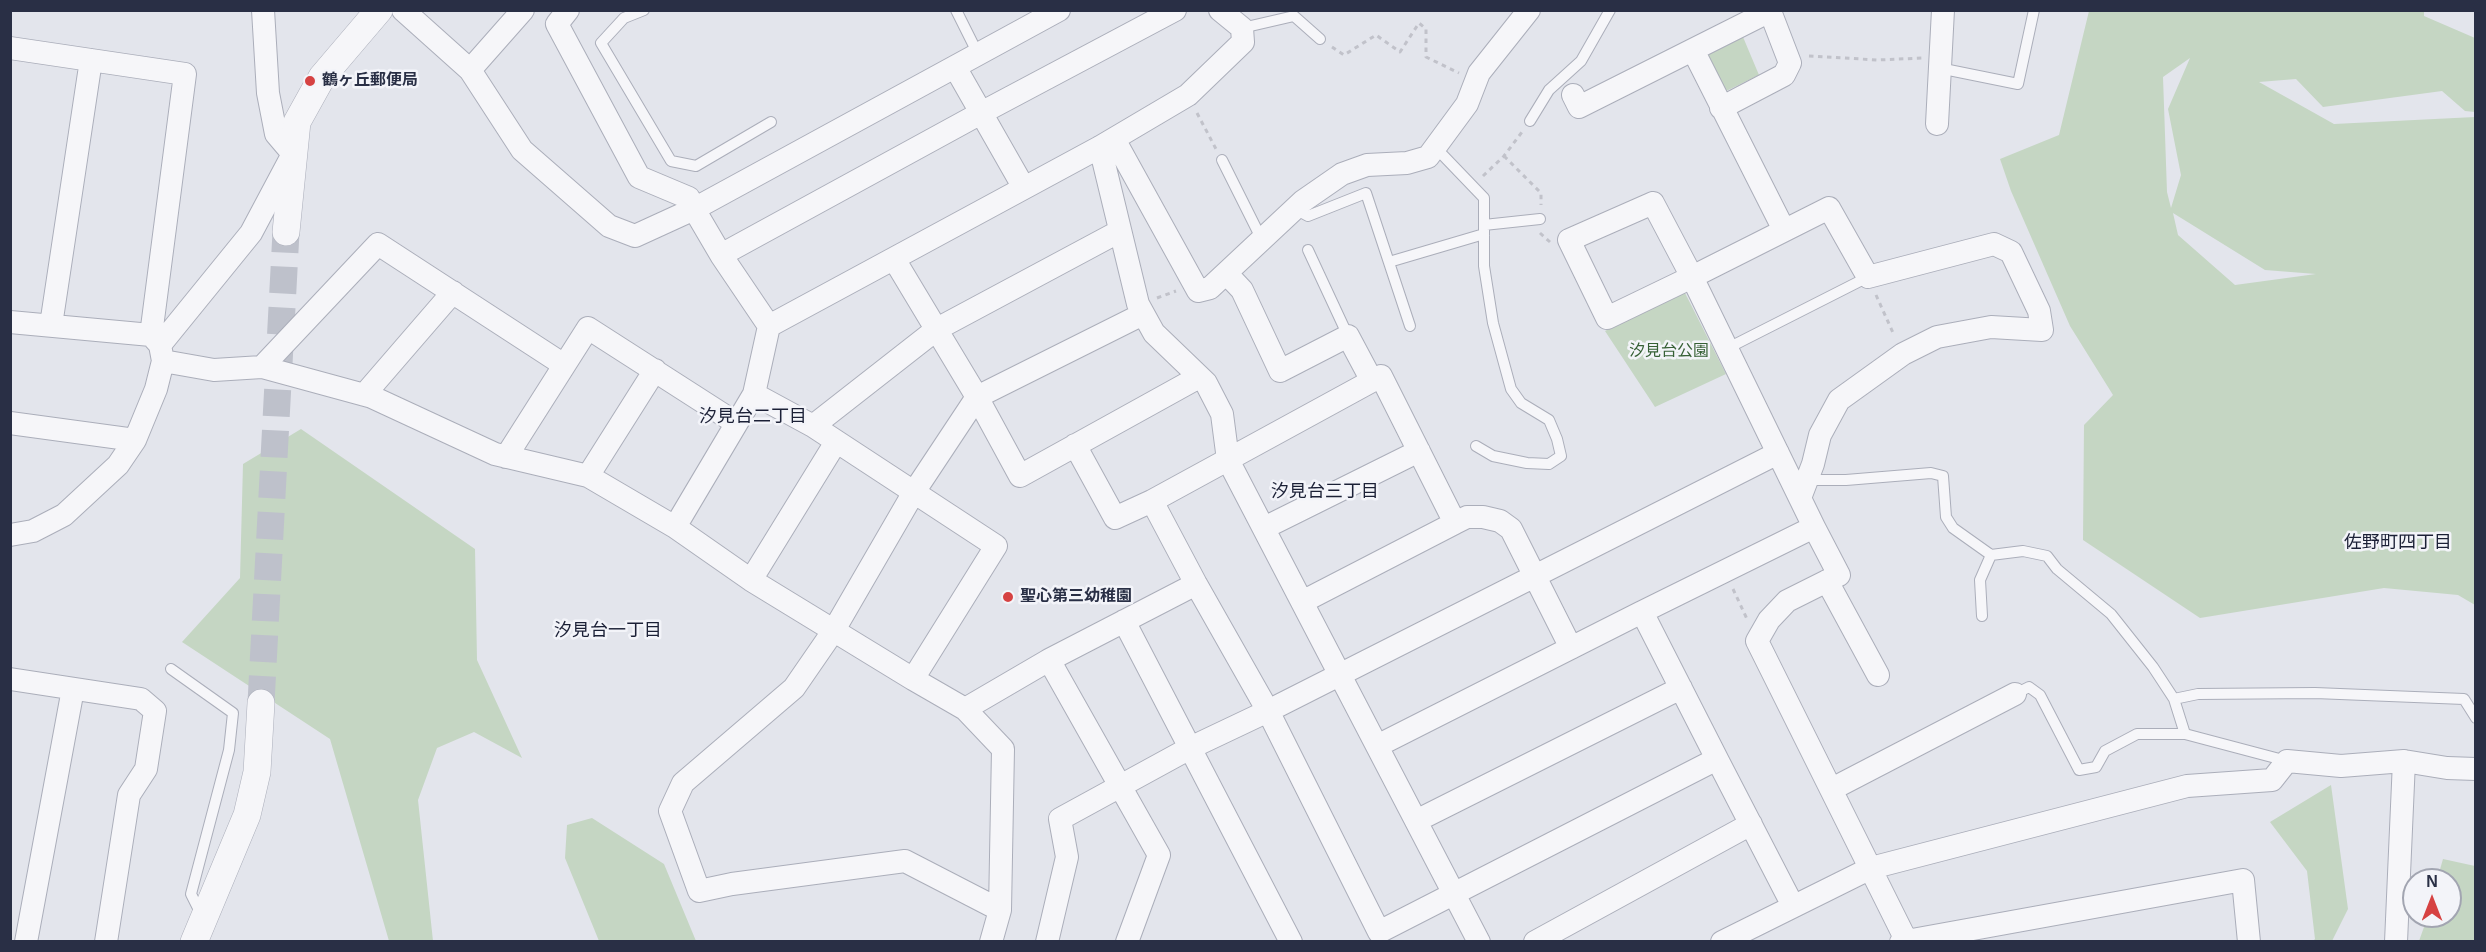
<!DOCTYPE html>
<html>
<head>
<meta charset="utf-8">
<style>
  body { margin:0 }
  #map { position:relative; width:2486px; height:952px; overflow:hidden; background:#e3e5ec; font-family:Helvetica,sans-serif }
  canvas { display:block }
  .frame { position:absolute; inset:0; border:12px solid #292f45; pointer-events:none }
  .north { position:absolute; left:2402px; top:868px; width:60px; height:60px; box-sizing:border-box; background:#f3f4f9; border:2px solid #a2a5b1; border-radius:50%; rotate:0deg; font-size:16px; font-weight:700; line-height:24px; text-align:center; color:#292f45 }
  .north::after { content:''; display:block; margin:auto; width:21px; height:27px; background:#d64242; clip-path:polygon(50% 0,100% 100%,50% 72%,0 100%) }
</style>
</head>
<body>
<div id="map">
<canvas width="2486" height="952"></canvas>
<div class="frame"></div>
<div class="north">N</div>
</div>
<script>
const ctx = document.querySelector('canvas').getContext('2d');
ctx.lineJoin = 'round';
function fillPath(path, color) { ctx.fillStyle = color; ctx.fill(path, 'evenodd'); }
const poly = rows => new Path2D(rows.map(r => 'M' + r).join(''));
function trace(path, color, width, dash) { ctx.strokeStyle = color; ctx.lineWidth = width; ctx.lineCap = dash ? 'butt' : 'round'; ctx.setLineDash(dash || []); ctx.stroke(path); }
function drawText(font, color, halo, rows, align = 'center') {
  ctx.font = font + ' Helvetica,"Noto Sans JP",sans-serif'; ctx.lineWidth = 5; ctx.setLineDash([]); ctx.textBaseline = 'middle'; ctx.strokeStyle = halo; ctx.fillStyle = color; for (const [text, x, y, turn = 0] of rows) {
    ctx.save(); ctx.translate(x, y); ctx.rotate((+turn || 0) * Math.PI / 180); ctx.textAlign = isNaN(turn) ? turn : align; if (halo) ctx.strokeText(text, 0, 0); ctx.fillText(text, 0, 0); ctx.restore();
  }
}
const green = poly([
  [2089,11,2424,11,2424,16,2475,38,2475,112,2465,111,2442,91,2323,107,2296,79,2259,82,2334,124,2475,117,2475,605,2458,595,2384,588,2200,618,2083,540,2084,425,2113,395,2070,326,2011,191,2000,159,2059,135],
  [2190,58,2168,109,2181,175,2171,208,2167,192,2163,77],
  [2173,213,2265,270,2316,274,2235,285,2178,235],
  [1743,37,1759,75,1720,94,1702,55],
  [1684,291,1726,374,1655,407,1605,331],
  [301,429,475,549,477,660,522,758,474,732,437,748,418,800,433,941,389,941,330,739,182,642,240,578,243,464],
  [2331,785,2348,909,2332,941,2313,941,2315,939,2307,871,2270,822],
  [592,818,664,864,696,941,599,941,565,858,567,825],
  [2443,859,2475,866,2475,941,2419,941,2428,916,2450,916,2450,880,2437,880]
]);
const tertiaryTunnel = poly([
  [261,703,286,232]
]);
const path = poly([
  [1332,47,1344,55,1376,35,1400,52,1419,23,1426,29,1426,57,1459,73],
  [1809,56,1878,60,1922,58],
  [1197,113,1216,149],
  [1504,156,1541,193,1541,205],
  [1483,176,1504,156,1522,132],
  [1540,233,1550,242],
  [1876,295,1894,335],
  [1157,298,1176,291],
  [10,564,10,572],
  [1733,589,1747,619]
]);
const service = poly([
  [644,10,624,18,601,43,671,161,696,166,771,122],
  [956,10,978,54],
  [1242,28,1294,16,1320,39],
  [1939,68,2018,84,2034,10],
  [1530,121,1549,90,1581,61,1610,10],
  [1435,147,1484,198,1484,266,1493,323,1511,389,1521,403,1549,420,1557,439,1561,456,1549,464,1527,463,1493,456,1476,446],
  [1222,160,1262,240],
  [1295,209,1308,216,1366,193,1410,326],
  [1484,225,1540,219],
  [1308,250,1348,336],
  [1389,262,1484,234],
  [1726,349,1868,277],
  [1807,480,1846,480,1931,473,1943,476,1946,517,1953,528,1991,555,2023,551,2047,556,2057,569,2111,614,2153,667,2174,699,2185,734],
  [1982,616,1980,580,1991,555],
  [171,669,233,713,229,750,191,894,201,914],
  [2015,694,2029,687,2040,695,2079,770,2096,767,2105,751,2137,734,2185,734,2287,761],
  [2174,699,2198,694,2315,693,2464,699,2476,718]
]);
const minor = poly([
  [403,10,470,70,522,150,609,226,635,236,694,209,721,255,769,326,1100,147,1188,95,1243,42,1242,28,1220,10],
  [568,10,557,24,639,177,689,198,694,209,1059,10],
  [10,48,185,74,151,335,160,345,163,361,214,370,262,367,372,397,495,454,588,476,675,527],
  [1693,50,1784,230],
  [955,67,1024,188],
  [470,70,523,10],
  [1573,95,1579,107,1770,11,1790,63,1784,75,1721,108],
  [1937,124,1943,10],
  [1114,139,1198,291,1210,288,1303,201,1342,174,1367,165,1407,163,1428,157,1467,104,1479,73,1529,10],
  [1100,147,1138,304,1154,333,1206,383,1222,414,1228,460,1479,942],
  [1653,203,1692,277,1607,318,1569,240,1653,203],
  [721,255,981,113,1175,10],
  [894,259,977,397,1143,314],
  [1226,273,1242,290,1280,371,1348,336,1372,381],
  [10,322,151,335],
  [51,325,91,60],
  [769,326,754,394,675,527,751,580,913,679,996,546,813,426,937,329,1120,231],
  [160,345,251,233,293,154,276,134,268,93,263,10],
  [262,367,378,244,564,365],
  [754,394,813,426],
  [364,395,453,292],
  [10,423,135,440,156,389,163,361],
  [1075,445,1115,518,1152,501],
  [506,457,588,328,736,423],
  [588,476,655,370],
  [1455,523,1467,517,1483,517,1500,521,1511,529,1571,648],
  [1814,527,1839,575,1787,601,1769,620,1757,641,1907,942],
  [1264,528,1419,451],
  [10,535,33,531,64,515,118,465,135,440],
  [751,580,836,442],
  [1827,581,1878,675],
  [1302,602,1455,523,1381,376,1152,501,1196,584,1268,711,1379,932,1717,759,1642,612,1377,746],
  [1642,612,1814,527,1692,277,1829,208,1868,277,1994,244,2011,252,2039,311,2042,330,1991,327,1937,337,1903,354,1839,400,1820,435,1813,464,1800,498],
  [1124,621,1291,942],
  [1049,660,1159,855,1127,942],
  [10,679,141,699,155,711,146,769,129,795,106,942],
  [913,679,965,709,1003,749,1000,910,991,942],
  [965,709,1049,660,1196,584],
  [1717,759,1793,906],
  [1832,789,2015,694],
  [1416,821,1681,688],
  [1000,910,905,861,732,884,699,891,670,811,683,783,794,688,834,630,914,492,977,397,1020,476,1199,377],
  [26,942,73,689],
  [1047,942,1067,857,1060,819,1190,748,1268,711,1778,453],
  [1535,942,1751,824],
  [1722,942,1871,868,2187,786,2272,780,2287,761,2341,766,2404,761,2447,768,2476,769],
  [1901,942,2243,880,2249,942],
  [2396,942,2404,761]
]);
const tertiary = poly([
  [286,232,297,122,322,77,379,10],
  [194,942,247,815,257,772,261,703]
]);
const markers = [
  [310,81,6,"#d64242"],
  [1008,597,6,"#d64242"]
];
const poiNames = [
  ["鶴ヶ丘郵便局",322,81],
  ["聖心第三幼稚園",1020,597]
];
const parkNames = [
  ["汐見台公園",1669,352]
];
const neighbourhoodNames = [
  ["汐見台二丁目",753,417],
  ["汐見台三丁目",1325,492],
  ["佐野町四丁目",2398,543],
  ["汐見台一丁目",608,631]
];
fillPath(green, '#c5d6c3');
trace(tertiaryTunnel, '#bec1cb', 27, [27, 14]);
trace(service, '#abaeba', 12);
trace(minor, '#abaeba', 24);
trace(tertiary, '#abaeba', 28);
trace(path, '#c1c2ca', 3, [4.5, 4.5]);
trace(service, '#f6f6f9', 10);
trace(minor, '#f6f6f9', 22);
trace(tertiary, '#f6f6f9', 27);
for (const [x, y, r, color] of markers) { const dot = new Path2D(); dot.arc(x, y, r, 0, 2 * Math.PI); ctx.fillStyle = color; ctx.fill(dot); trace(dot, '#f3f4f9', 2); }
drawText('bold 16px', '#292f45', '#f3f4f9', poiNames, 'left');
drawText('16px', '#376136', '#f3f4f9', parkNames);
drawText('18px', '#1b2036', '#f3f4f9', neighbourhoodNames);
</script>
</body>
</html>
